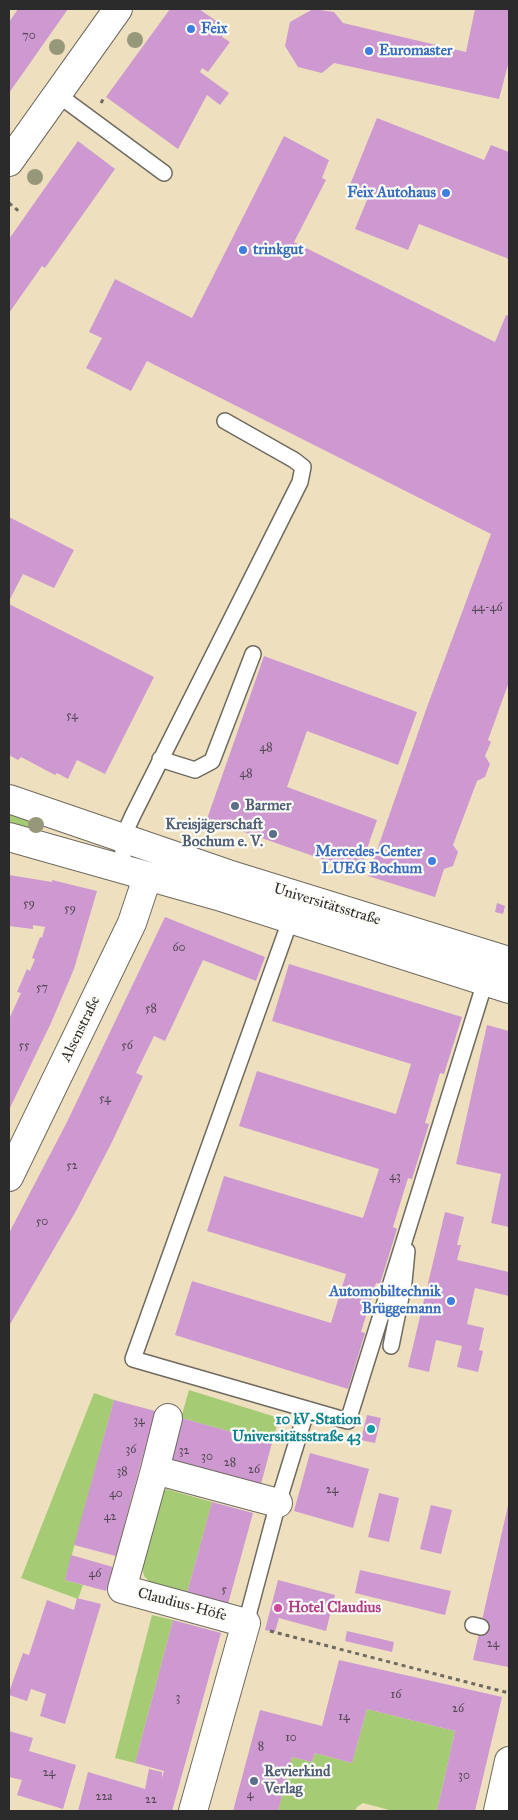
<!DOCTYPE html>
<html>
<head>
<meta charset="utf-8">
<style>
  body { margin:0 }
  #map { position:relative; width:518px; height:1820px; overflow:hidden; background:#eee0bf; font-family:"IM FELL Great Primer",serif }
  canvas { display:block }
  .frame { position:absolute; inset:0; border:10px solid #2b2b2b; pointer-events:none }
</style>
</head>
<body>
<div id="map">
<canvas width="518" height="1820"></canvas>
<div class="frame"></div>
</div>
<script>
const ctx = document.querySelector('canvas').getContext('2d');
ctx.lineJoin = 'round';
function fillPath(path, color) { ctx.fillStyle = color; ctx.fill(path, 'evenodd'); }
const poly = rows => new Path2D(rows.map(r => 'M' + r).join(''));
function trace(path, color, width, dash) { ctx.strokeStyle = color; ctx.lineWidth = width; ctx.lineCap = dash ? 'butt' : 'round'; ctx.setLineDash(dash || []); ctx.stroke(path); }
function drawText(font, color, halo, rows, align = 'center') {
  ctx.font = font + ' "IM FELL Great Primer",serif'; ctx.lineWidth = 4.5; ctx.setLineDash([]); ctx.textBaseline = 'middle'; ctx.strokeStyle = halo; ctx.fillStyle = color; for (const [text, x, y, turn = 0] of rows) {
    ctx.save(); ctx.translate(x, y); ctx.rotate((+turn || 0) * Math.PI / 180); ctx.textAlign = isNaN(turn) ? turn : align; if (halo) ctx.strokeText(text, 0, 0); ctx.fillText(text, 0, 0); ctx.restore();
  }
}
const green = poly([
  [9,814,44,826,41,831,9,823],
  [189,1390,279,1418,272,1443,181,1418],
  [94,1393,114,1400,65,1580,83,1585,78,1599,21,1578],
  [166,1489,212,1502,187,1593,150,1582,144,1576,141,1562,158,1498],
  [152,1615,173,1620,135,1763,115,1758],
  [367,1709,455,1731,437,1811,393,1811,363,1803,357,1807,355,1811,278,1811,292,1757,312,1762,315,1753,352,1763]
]);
const building = poly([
  [18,9,68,9,9,93,9,22],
  [170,9,199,9,228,29,222,37,230,42,208,72,202,68,200,72,229,93,220,105,207,95,178,149,106,97],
  [313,9,334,12,343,23,466,52,475,9,509,9,509,61,499,99,334,63,322,73,298,67,285,46,290,22],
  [377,118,484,160,491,145,509,152,509,259,419,224,408,250,355,229,367,200,347,192],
  [284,136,329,160,322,178,326,180,294,242,495,342,506,315,509,316,509,682,488,740,491,742,485,756,490,764,485,777,477,781,453,845,458,852,453,866,444,869,435,897,368,876,427,707,491,534,147,361,131,391,86,368,102,338,89,332,115,279,192,318],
  [78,141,115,169,45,268,42,266,9,313,9,239],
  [9,517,74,550,54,588,23,574,9,601],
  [9,604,154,677,105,774,77,760,68,779,57,773,55,775,21,757,18,760,9,755],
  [264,656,417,712,398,765,307,731,287,787,377,820,359,872,207,819],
  [9,875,52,882,52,880,97,891,74,969,51,1023,9,1110,9,1019,21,993,17,992,27,969,30,971,35,959,32,958,40,937,42,938,45,927,33,925,33,929,9,926],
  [497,903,505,906,503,914,495,912],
  [165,917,265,957,256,981,203,960,165,1041,154,1036,136,1073,143,1076,111,1144,76,1211,9,1326,9,1233,67,1122],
  [289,964,462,1017,444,1074,440,1073,425,1123,429,1124,412,1179,408,1178,393,1227,397,1229,380,1284,376,1283,361,1332,365,1333,348,1389,175,1335,192,1281,331,1323,346,1274,207,1231,224,1176,363,1218,379,1169,239,1126,257,1071,396,1114,411,1064,272,1021],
  [487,1025,509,1031,509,1227,491,1223,501,1174,456,1164],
  [445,1212,464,1217,457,1245,461,1245,457,1260,509,1272,509,1296,475,1288,467,1324,484,1328,479,1350,483,1351,478,1372,457,1367,462,1346,436,1340,429,1372,408,1367],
  [114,1400,155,1411,116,1556,74,1545],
  [367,1415,381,1418,375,1443,361,1440],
  [181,1418,272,1443,261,1484,169,1460],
  [310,1453,369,1469,353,1528,294,1511],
  [379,1493,399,1498,389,1542,368,1537],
  [509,1501,509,1661,508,1667,473,1660],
  [212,1502,253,1513,228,1604,187,1593],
  [431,1505,452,1510,441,1554,420,1549],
  [71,1555,113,1567,106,1591,65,1580],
  [360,1570,451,1591,445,1615,355,1593],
  [278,1580,335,1595,326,1631,279,1618,275,1632,265,1630],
  [77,1598,101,1604,65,1724,40,1716,46,1694,31,1689,27,1701,9,1695,9,1692,23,1653,29,1655,47,1600,74,1610],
  [173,1620,221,1633,172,1811,78,1811,88,1772,145,1789,149,1769,162,1772,162,1778,164,1771,135,1763],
  [347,1631,394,1642,392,1652,345,1641],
  [339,1660,502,1697,475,1811,437,1811,455,1731,367,1709,352,1763,315,1753,312,1762,292,1757,278,1811,233,1811,260,1710,322,1726],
  [9,1731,33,1738,29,1751,76,1765,63,1809,17,1795,22,1780,9,1777]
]);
const path = poly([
  [101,103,105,96],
  [9,203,21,213],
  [270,1631,509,1693]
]);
const lane = poly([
  [57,94,164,173],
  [160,759,195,770,212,761,253,654],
  [124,870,122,839,133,815,300,482,303,467,294,460,225,421],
  [290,921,133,1359,348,1421,485,982],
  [391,1346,404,1282,407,1251],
  [246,1623,278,1503,307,1409],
  [473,1625,481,1627]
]);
const street = poly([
  [9,1177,132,923,147,878],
  [155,1470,168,1418],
  [193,1811,246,1623,122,1589,155,1470,278,1503],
  [498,1811,509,1761]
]);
const secondary = poly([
  [9,162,118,9],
  [9,799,228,874,509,961],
  [9,837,218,896,509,989]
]);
const trees = [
  [135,40],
  [57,47],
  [35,177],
  [36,825]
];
const markers = [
  [191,29,5,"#3f7fe0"],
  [369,51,5,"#3f7fe0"],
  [446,193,5,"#3f7fe0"],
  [243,250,5,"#3f7fe0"],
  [235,806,5,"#5c6f8a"],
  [273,834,5,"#5c6f8a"],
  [432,861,5,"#3f7fe0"],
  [451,1301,5,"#3f7fe0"],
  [371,1429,5,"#0f9aa8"],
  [278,1608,5,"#d1479c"],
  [254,1781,5,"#5c6f8a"]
];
const numberNames = [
  ["70",29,36],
  ["44-46",487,608],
  ["54",72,716],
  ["48",266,748],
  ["48",246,774],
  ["59",29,904],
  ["59",70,909],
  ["60",179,948],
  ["57",42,988],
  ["58",151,1009],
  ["55",24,1046],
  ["56",127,1046],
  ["54",105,1099],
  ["52",72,1166],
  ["43",395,1177],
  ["50",42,1222],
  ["34",139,1421],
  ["36",131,1450],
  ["32",184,1451],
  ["30",207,1457],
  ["28",230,1463],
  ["26",254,1470],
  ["38",122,1472],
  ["24",332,1490],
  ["40",116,1494],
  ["42",110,1517],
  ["46",95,1574],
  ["5",224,1590],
  ["24",493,1644],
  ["16",396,1695],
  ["3",178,1698],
  ["26",458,1709],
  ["14",344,1717],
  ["10",291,1738],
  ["8",261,1747],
  ["24",49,1773],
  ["30",464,1776],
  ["4",250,1795],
  ["22a",104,1797],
  ["22",151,1800]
];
const shopNames = [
  ["Feix",201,29],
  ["Euromaster",379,51],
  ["Feix Autohaus",436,193,"right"],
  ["trinkgut",253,250],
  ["Mercedes-Center",422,852,"right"],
  ["LUEG Bochum",422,869,"right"],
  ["Automobiltechnik",441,1292,"right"],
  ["Brüggemann",441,1309,"right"]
];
const serviceNames = [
  ["Barmer",245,806],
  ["Kreisjägerschaft",263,825,"right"],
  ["Bochum e. V.",263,842,"right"],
  ["Revierkind",264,1772],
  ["Verlag",264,1789]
];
const streetNames = [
  ["Universitätsstraße",327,905,17],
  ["Alsenstraße",81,1029,-64],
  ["Claudius-Höfe",182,1605,15]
];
const cultureNames = [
  ["10 kV-Station",361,1420],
  ["Universitätsstraße 43",361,1437]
];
const hotelNames = [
  ["Hotel Claudius",288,1608]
];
fillPath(green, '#a5cb75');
fillPath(building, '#cd99d0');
trace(lane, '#6f6a5f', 18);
trace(street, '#6f6a5f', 30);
trace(secondary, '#6f6a5f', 30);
trace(path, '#6f6a5f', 3, [4, 4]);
trace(lane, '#fff', 15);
trace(street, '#fff', 28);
trace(secondary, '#fff', 28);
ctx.fillStyle = '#97977a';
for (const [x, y] of trees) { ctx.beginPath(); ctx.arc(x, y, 8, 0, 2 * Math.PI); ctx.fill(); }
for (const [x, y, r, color] of markers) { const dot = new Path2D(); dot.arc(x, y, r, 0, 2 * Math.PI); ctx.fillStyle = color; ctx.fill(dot); trace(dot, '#fdfcf7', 2); }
drawText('12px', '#544654', null, numberNames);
drawText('bold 15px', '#366cbe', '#fdfcf7', shopNames, 'left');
drawText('bold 15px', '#4e5e75', '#fdfcf7', serviceNames, 'left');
drawText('15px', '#2b2b2b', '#fdfcf7', streetNames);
drawText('bold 15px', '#0d838f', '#fdfcf7', cultureNames, 'right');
drawText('bold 15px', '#b23c85', '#fdfcf7', hotelNames, 'left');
</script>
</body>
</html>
